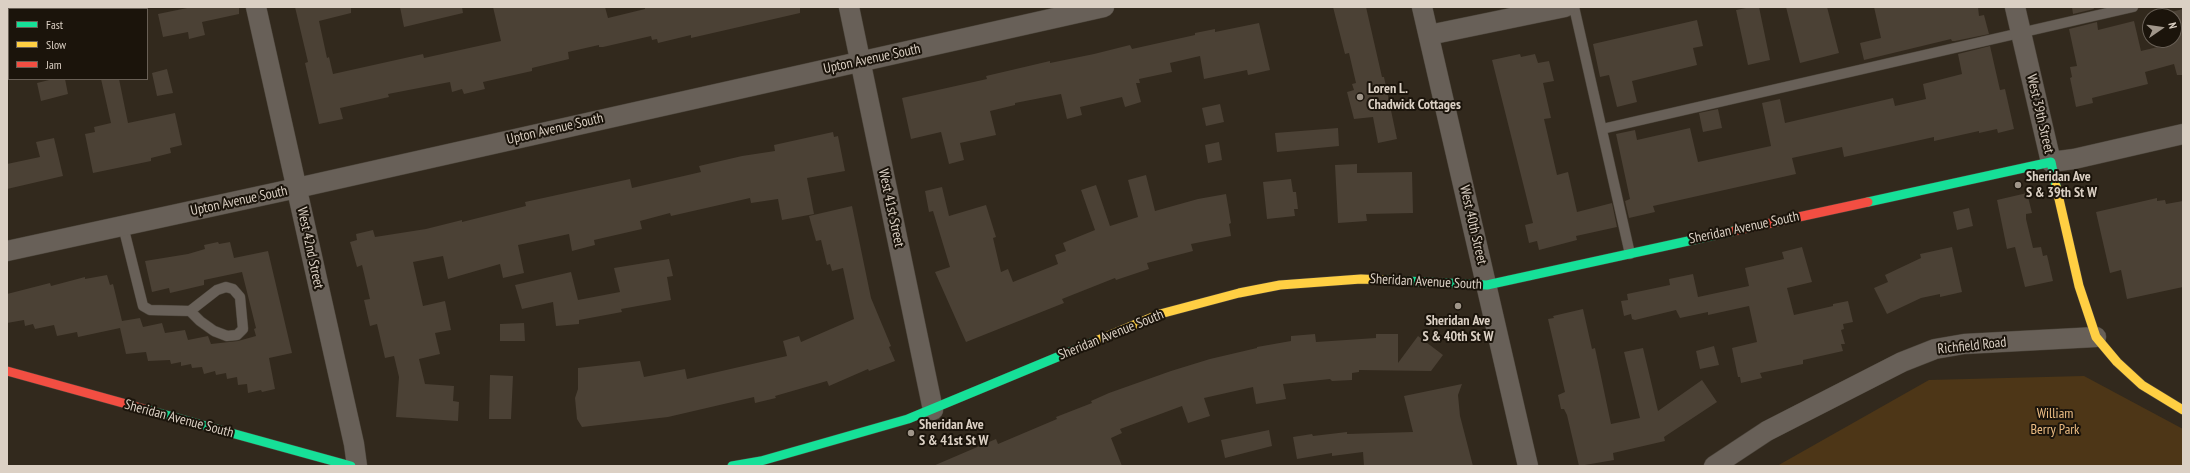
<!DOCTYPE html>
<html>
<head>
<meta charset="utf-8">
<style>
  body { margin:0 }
  #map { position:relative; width:2190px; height:473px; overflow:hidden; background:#32291d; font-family:"PT Sans Narrow",sans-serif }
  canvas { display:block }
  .frame { position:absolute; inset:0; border:8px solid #dbd0c4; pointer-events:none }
  .legend { position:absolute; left:8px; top:8px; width:140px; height:72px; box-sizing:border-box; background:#1b140b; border:1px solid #685f55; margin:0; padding:5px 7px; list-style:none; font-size:12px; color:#dbd0c4 }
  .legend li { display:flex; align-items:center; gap:8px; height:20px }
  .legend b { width:20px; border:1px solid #685f55 }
  .north { position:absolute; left:2142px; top:8px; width:40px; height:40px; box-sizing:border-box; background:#1b140b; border:1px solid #685f55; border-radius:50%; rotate:77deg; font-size:11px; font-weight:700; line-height:16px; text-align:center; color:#dbd0c4 }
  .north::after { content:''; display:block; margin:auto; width:14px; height:18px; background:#a0968a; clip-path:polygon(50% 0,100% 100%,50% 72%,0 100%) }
</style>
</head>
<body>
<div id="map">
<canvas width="2190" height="473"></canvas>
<div class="frame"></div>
<ul class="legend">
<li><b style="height:5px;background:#16e098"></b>Fast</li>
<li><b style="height:5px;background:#ffcf43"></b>Slow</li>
<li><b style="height:5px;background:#f24e42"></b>Jam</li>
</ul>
<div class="north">N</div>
</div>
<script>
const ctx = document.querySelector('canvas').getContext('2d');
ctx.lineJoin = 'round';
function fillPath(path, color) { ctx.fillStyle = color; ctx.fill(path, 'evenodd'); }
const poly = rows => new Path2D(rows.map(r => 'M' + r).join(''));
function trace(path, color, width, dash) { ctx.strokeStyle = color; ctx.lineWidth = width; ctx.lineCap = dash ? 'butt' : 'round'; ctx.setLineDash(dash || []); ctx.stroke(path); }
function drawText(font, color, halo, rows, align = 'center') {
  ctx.font = font + ' "PT Sans Narrow",sans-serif'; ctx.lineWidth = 4; ctx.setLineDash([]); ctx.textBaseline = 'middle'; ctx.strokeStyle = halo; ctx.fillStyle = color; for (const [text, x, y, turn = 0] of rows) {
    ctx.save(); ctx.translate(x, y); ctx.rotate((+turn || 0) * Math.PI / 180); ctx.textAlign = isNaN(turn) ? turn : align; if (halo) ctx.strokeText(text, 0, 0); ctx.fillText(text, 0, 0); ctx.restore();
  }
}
const green = poly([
  [2084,376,2183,429,2183,466,1777,466,1929,380]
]);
const building = poly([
  [192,7,239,7,239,14,202,22,205,35,189,39,188,32,163,37,158,14],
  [295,7,351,7,351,13,319,21,327,58,329,57,333,74,423,54,424,58,501,41,493,7,605,7,608,18,645,9,645,7,800,7,800,13,691,38,691,35,658,43,657,39,652,40,651,36,603,47,599,47,599,45,568,52,569,59,532,68,532,71,483,82,485,89,464,94,462,89,452,92,450,82,388,94,389,97,340,108,343,119,319,124,305,63,308,62],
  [400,7,462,7,463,13,404,27],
  [1333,7,1366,7,1382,77,1384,77,1397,139,1378,143,1373,117,1354,119,1347,92,1354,90,1352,84,1356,83,1349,53,1345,54],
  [1751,7,1759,7,1770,60,1748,65,1736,10],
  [1786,7,1827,7,1839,53,1800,63],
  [1874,7,1978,7,1979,16,1984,15,1989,34,1955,41,1952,41,1951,39,1864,60,1860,43,1881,38],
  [2072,7,2093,7,2094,9,2073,14],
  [2183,9,2183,75,2177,75,2174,64,2145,72,2148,84,2092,98,2093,103,2076,107,2070,78,2072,77,2070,67,2077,66,2069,29,2097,22,2098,30,2134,21,2141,51,2170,44,2169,40,2174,40,2174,16,2163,16,2163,14],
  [1697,20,1703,46,1693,48,1697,65,1632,81,1637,102,1617,107,1609,75,1600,77,1593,44],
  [1259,23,1270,70,1248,75,1247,70,1204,79,1200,56,1170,63,1172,72,1139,79,1140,83,1136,83,1141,102,1125,107,1122,97,1080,107,1082,115,1067,119,1061,94,1015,103,1015,105,990,111,996,135,960,143,964,160,949,164,941,132,911,139,902,98,987,79,986,76,1050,61,1050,63,1094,54,1130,45,1132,49,1195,35,1195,33,1215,29,1215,32],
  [1990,46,2000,90,2005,89,2014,129,1998,133,1997,129,1979,133,1979,131,1934,141,1934,137,1844,157,1842,147,1792,158,1796,174,1653,206,1655,212,1629,218,1625,201,1630,199,1616,134,1635,130,1637,140,1690,128,1698,162,1771,146,1762,103,1780,99,1785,123,1893,98,1895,106,1926,99,1923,84,1962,74,1958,54],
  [1520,54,1521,57,1535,54,1538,63,1549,61,1554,81,1543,83,1551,118,1544,119,1557,175,1568,172,1577,212,1612,203,1617,227,1576,236,1577,240,1539,250,1537,241,1529,243,1525,225,1533,223,1492,60],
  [167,69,173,93,157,96,152,73],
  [53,79,65,79,68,94,41,101,37,83],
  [101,79,119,79,128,123,175,113,182,145,170,148,171,153,151,158,151,161,93,173,85,134,95,132,94,127,111,123],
  [1220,104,1224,122,1206,126,1202,108],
  [1718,109,1722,128,1703,132,1699,113],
  [1338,128,1339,146,1277,152,1275,133],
  [833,132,834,137,838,136,845,171,807,178,814,214,782,220,778,199,751,203,750,198,671,216,670,213,640,221,642,229,594,240,595,245,572,251,569,234,518,245,524,273,503,278,500,264,448,279,443,256,413,262,423,306,445,301,451,330,435,333,440,354,419,359,425,384,454,386,453,401,459,402,458,421,396,417,399,377,394,356,385,358,377,324,370,326,364,300,370,299,362,265,357,267,350,242,357,240,356,234,373,230,375,237,426,229,462,220,462,222,526,206,525,202,630,179,632,188,701,172,699,166,742,156,775,151,774,145],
  [54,138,63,176,7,189,7,164,40,157,36,142],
  [1219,142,1222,160,1208,163,1205,145],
  [1357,164,1357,173,1412,172,1413,213,1366,214,1367,221,1338,223,1335,165],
  [1146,175,1155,211,1198,199,1226,194,1231,223,1229,224,1231,236,1191,244,1193,251,1147,263,1149,269,1116,280,1115,278,1062,299,1064,303,966,342,935,272,950,267,933,211,929,212,925,191,942,187,949,216,986,205,996,237,993,238,1001,272,1008,269,1013,282,1058,264,1055,255,1066,251,1063,243,1095,230,1081,190,1096,185,1110,226,1138,217,1128,180],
  [1291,179,1293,192,1296,192,1298,209,1294,209,1295,216,1267,219,1263,182],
  [2027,193,2032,213,2026,214,2026,219,2033,248,2041,247,2043,256,2047,255,2053,281,2025,287,2015,247,2007,249,1997,200],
  [2157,198,2157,201,2165,200,2166,204,2183,201,2183,287,2127,299,2121,270,2110,273,2096,212],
  [852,206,871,298,891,346,889,347,895,361,869,371,868,369,829,386,827,381,775,396,776,398,755,403,754,397,668,417,582,427,577,419,575,398,578,389,578,368,640,361,644,377,685,369,687,379,787,356,783,341,799,336,801,342,854,319,843,268,832,271,830,264,827,265,821,240,816,241,809,216],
  [1969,208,1973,226,1957,230,1953,212],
  [218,242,219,244,230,242,234,258,268,251,292,353,269,358,275,389,262,392,261,390,248,393,247,384,238,385,237,377,227,379,226,373,216,375,215,371,204,374,202,367,192,368,191,364,181,366,181,362,171,364,170,360,148,361,146,352,126,354,120,328,78,337,77,332,57,336,54,325,35,329,33,324,25,326,24,320,7,323,7,294,50,283,51,286,85,277,85,279,107,275,110,285,113,284,122,321,140,318,143,327,162,323,165,333,185,330,188,340,208,336,211,344,238,341,256,336,254,329,256,328,242,272,204,280,204,285,170,293,169,288,152,292,145,261,188,254,205,249,204,245],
  [1802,247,1812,282,1787,288,1794,315,1833,306,1833,304,1848,301,1853,322,1843,324,1844,329,1841,330,1845,344,1841,344,1843,351,1803,360,1803,364,1760,373,1762,378,1741,383,1740,377,1738,377,1732,348,1757,342,1749,306,1708,315,1708,312,1680,318,1676,310,1635,320,1632,319,1631,314,1624,316,1621,301,1628,300,1627,294,1670,285,1669,279,1693,274,1698,297,1749,286,1745,268,1784,259,1782,252],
  [1952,247,1962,292,1940,297,1940,294,1921,298,1887,314,1874,288,1888,282,1885,275,1921,258,1920,254],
  [669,259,673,276,667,277,671,300,621,309,622,312,579,320,579,324,556,326,553,302,522,309,515,285,571,272,578,300,620,292,614,268],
  [1583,309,1592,349,1595,348,1611,424,1640,418,1624,352,1643,348,1658,411,1702,380,1717,402,1664,437,1665,441,1613,453,1614,460,1579,466,1567,415,1564,409,1561,409,1558,395,1565,392,1548,319,1554,318,1553,316],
  [524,323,525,341,500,341,500,324],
  [1315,334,1316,342,1376,338,1376,334,1398,334,1398,363,1418,336,1443,355,1431,371,1359,370,1359,372,1352,373,1352,380,1332,381,1330,379,1283,384,1286,399,1256,404,1253,387,1204,398,1210,416,1188,423,1182,406,1120,429,1122,433,1111,438,1122,466,933,466,996,439,998,444,1057,419,1056,417,1092,403,1091,401,1109,393,1171,371,1210,359,1257,348,1257,347,1291,341,1291,336],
  [1714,346,1719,365,1700,369,1696,351],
  [490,375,513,376,511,419,489,419],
  [1462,384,1458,395,1460,416,1473,466,1364,466,1363,452,1332,456,1332,453,1297,459,1293,437,1312,434,1313,436,1347,432,1347,434,1413,432,1404,396],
  [1269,430,1272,446,1225,458,1221,440]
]);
const lane = poly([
  [1574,7,1630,254],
  [1602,129,2133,7],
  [123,226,143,306,150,310,190,311,200,321,214,331,227,336,237,335,243,329,240,297,233,289,226,287,217,290,190,311]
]);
const street = poly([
  [256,7,354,444,357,466],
  [849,7,933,410],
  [1422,7,1528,466],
  [2015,7,2051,162,2074,159,2183,134],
  [1429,35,1565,7],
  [7,251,297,188,1104,7],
  [1714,466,1767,431,1902,362,1935,349,1964,344,2096,337]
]);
const fast = poly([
  [1868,202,2051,162,2056,186],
  [1385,280,1487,285,1734,231],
  [148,410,351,466],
  [732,466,761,461,908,419,1096,341]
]);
const slow = poly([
  [2056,186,2079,286,2096,337,2117,362,2142,385,2183,410],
  [1096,341,1160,314,1239,293,1280,285,1361,279,1385,280]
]);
const jam = poly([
  [1734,231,1868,202],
  [7,371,148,410]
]);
const markers = [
  [1360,97,4,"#a0968a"],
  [2018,185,4,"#a0968a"],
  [1458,306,4,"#a0968a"],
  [911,433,4,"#a0968a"]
];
const streetNames = [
  ["Upton Avenue South",872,59,-12],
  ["West 39th Street",2040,114,77],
  ["Upton Avenue South",555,129,-13],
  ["Upton Avenue South",239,201,-12],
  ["West 41st Street",891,208,78],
  ["West 40th Street",1473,225,77],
  ["Sheridan Avenue South",1744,228,-12],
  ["West 42nd Street",310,248,78],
  ["Sheridan Avenue South",1426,282,3],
  ["Sheridan Avenue South",1111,335,-22],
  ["Richfield Road",1972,346,-6],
  ["Sheridan Avenue South",179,419,15]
];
const poiNames = [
  ["Loren L.",1368,89],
  ["Chadwick Cottages",1368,105],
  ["Sheridan Ave",2026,177],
  ["S & 39th St W",2026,193],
  ["Sheridan Ave",1458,321,"center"],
  ["S & 40th St W",1458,337,"center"],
  ["Sheridan Ave",919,425],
  ["S & 41st St W",919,441]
];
const parkNames = [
  ["William",2055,414],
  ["Berry Park",2055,430]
];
fillPath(green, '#4d3617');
fillPath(building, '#4b4135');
trace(lane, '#4b443a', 11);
trace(street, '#4b443a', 21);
trace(fast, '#4b443a', 10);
trace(slow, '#4b443a', 10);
trace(jam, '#4b443a', 10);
trace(lane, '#686058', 10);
trace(street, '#686058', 20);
trace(fast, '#16e098', 9);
trace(slow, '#ffcf43', 9);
trace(jam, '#f24e42', 9);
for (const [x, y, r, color] of markers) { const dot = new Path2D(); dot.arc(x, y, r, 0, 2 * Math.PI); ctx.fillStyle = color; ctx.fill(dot); trace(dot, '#1b140b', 1.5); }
drawText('14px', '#dbd0c4', '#1b140b', streetNames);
drawText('bold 14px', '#dbd0c4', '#1b140b', poiNames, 'left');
drawText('14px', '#ebbc83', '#1b140b', parkNames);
</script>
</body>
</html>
